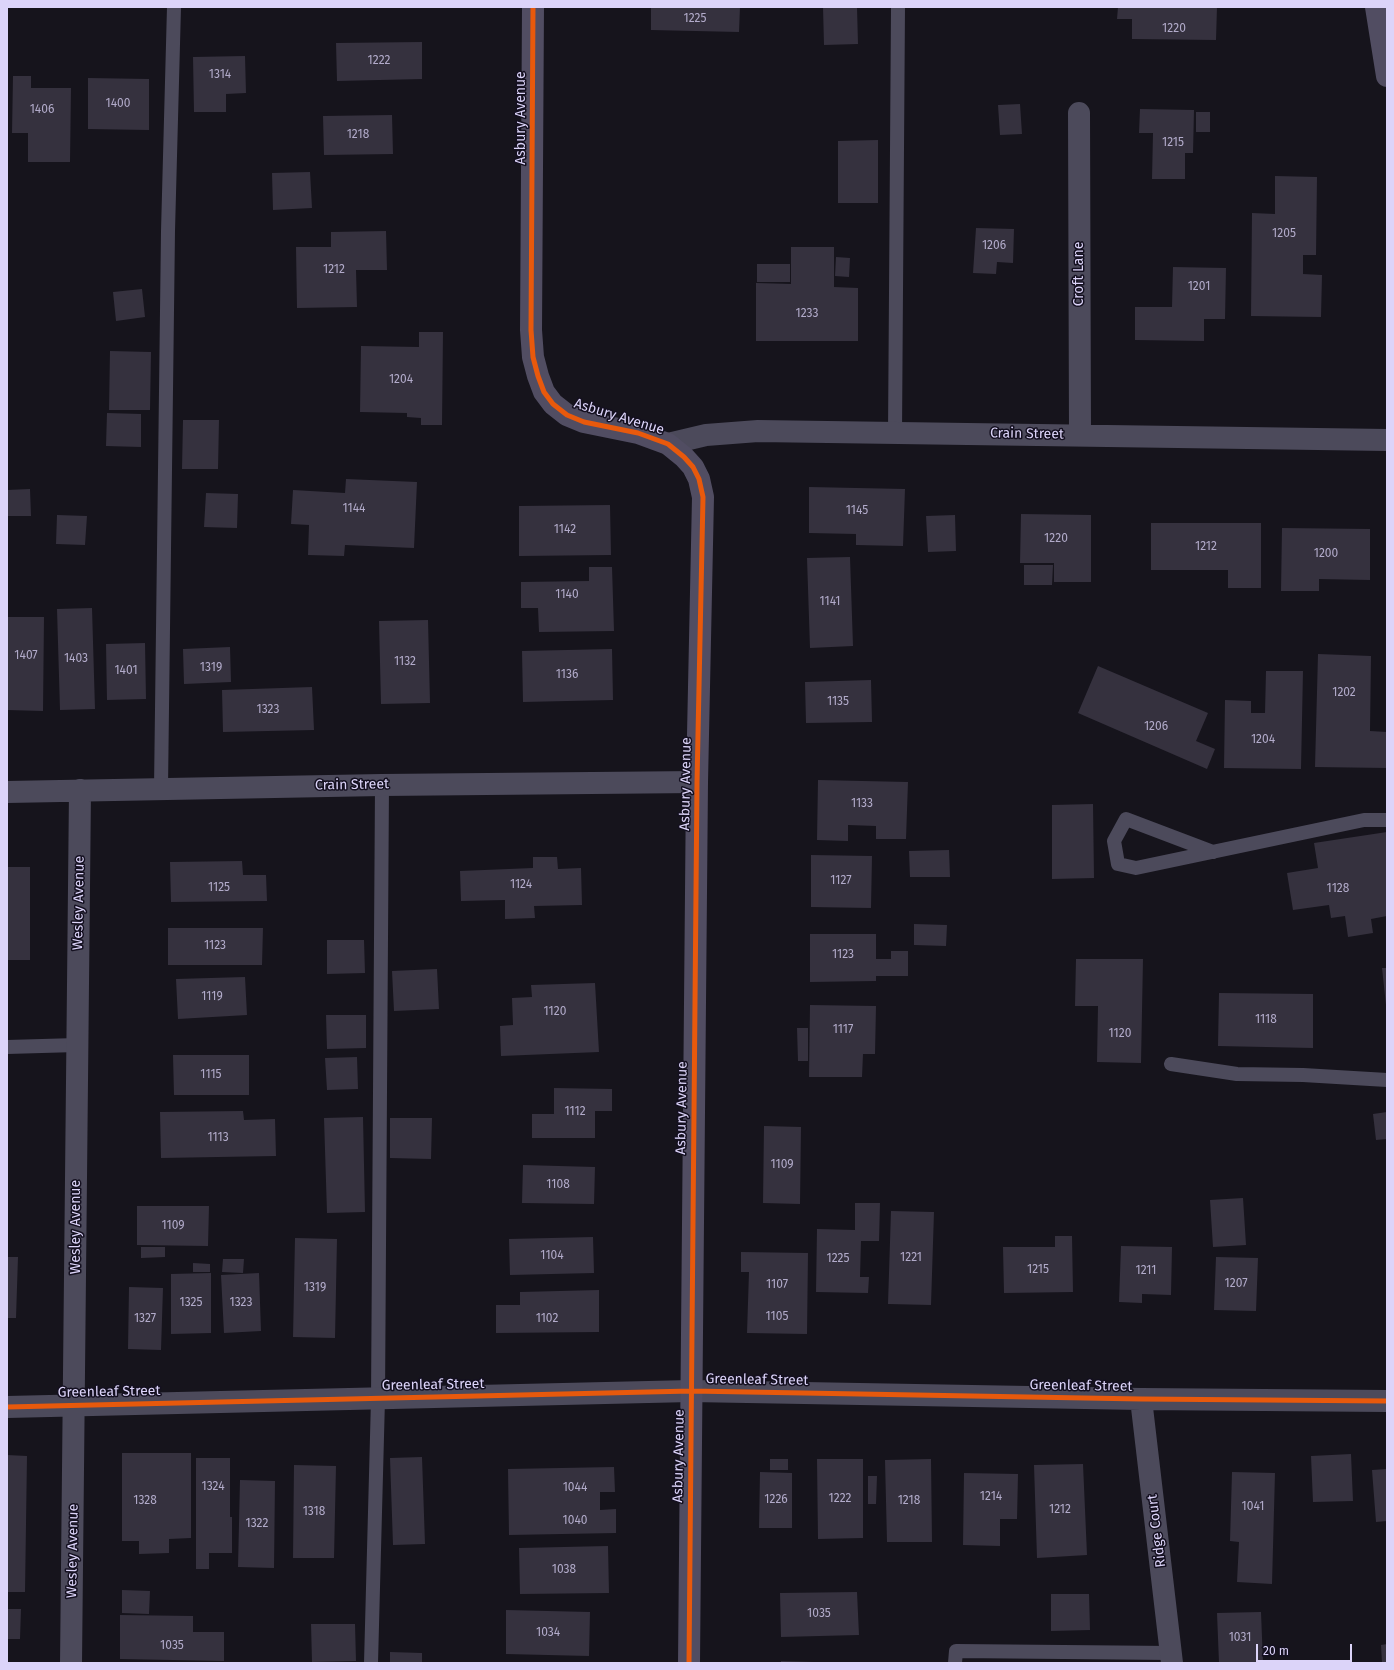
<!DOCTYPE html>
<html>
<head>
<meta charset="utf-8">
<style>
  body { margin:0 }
  #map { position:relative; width:1394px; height:1670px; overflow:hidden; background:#16141c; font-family:"Fira Sans",sans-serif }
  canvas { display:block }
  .frame { position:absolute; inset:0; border:8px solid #dcd4f9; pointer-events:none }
  .scale { position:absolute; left:1256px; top:1644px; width:96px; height:18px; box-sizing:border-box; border:2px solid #dcd4f9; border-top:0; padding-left:5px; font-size:12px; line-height:14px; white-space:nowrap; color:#dcd4f9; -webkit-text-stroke:3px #141020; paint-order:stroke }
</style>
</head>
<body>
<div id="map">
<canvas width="1394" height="1670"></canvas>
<div class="frame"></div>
<div class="scale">20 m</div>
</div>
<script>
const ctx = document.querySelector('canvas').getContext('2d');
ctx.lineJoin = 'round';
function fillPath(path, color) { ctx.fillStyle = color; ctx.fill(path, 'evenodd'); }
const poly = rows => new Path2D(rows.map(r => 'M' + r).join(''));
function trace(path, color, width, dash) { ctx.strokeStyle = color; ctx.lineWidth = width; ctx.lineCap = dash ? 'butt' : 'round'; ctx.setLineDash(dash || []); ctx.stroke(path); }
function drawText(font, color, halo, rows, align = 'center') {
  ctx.font = font + ' "Fira Sans",sans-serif'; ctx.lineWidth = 3; ctx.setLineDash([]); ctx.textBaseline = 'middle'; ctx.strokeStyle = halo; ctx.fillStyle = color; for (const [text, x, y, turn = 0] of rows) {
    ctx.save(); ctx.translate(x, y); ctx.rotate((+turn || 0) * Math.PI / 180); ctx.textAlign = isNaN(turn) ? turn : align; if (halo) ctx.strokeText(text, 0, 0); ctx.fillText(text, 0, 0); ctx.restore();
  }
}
const building = poly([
  [651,7,740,7,739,32,651,30],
  [823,7,857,7,858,44,824,45],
  [1118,7,1217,7,1216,40,1132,39,1132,19,1117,19],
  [422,42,422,79,337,81,336,43],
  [245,56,246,93,226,94,226,112,194,112,193,57],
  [13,76,31,76,31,88,71,88,70,162,28,162,28,133,12,133],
  [88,78,149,79,149,130,88,129],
  [1020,104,1022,134,1000,135,998,105],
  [1140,109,1194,110,1193,153,1185,153,1185,179,1152,179,1153,133,1139,133],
  [1196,112,1210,112,1210,132,1196,132],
  [392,115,393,154,324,155,323,116],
  [878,140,878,203,838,203,838,141],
  [310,172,312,208,273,210,272,173],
  [1275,176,1317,177,1316,255,1303,255,1303,274,1322,275,1321,317,1251,316,1252,213,1275,214],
  [976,228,1014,229,1013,263,997,262,996,274,973,273],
  [386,231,387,270,356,270,357,307,297,308,296,247,331,247,331,232],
  [791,247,834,247,834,287,858,288,858,341,756,341,756,283,791,284],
  [836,257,850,258,849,277,835,276],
  [757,264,790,264,790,282,757,282],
  [1173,267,1226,268,1225,319,1204,319,1204,341,1135,340,1135,307,1172,307],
  [142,289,145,317,116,321,113,292],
  [419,332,443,332,442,425,421,425,421,418,407,417,407,413,360,412,361,346,419,347],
  [110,351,151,352,150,410,109,410],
  [107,413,141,414,141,447,106,446],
  [183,420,219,420,218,469,182,469],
  [346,479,417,482,414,548,345,545,344,556,308,555,309,525,291,524,293,490,345,493],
  [809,487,905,489,903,546,856,545,856,534,809,533],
  [30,489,31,516,7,516,7,490],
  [206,493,238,494,237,528,204,527],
  [610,505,611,555,519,556,519,506],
  [1021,514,1091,515,1091,582,1054,582,1054,563,1020,563],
  [57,515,87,516,85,545,56,544],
  [955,515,956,551,928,552,926,516],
  [1151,523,1261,523,1261,588,1228,588,1228,570,1151,570],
  [1282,528,1370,529,1370,580,1319,579,1319,591,1281,591],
  [850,557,853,646,810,648,807,558],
  [1024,565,1053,565,1052,585,1024,585],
  [589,567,612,567,614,631,539,632,538,608,521,608,521,582,589,581],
  [92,608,95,709,60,710,57,609],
  [8,617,44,617,43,711,7,710],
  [428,620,430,703,381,704,379,621],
  [145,643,146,699,107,700,106,644],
  [230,647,231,682,184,684,183,649],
  [612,649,613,700,523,702,522,651],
  [1318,654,1371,656,1370,731,1387,732,1387,768,1315,767],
  [1098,666,1208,713,1196,741,1215,749,1207,769,1078,713],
  [1266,671,1303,671,1301,769,1224,768,1225,700,1251,701,1251,713,1265,713],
  [871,680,872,722,806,723,805,682],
  [312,687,314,730,223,732,222,690],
  [818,780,908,782,906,839,876,839,876,826,848,825,848,841,817,840],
  [1093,804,1094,878,1052,879,1052,805],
  [1387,832,1387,916,1371,919,1373,933,1348,937,1345,916,1331,918,1329,905,1293,910,1287,873,1318,868,1314,843],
  [949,850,950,877,910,877,909,851],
  [811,855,872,856,871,908,811,907],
  [533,857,557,857,558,869,581,868,582,905,534,906,535,918,505,919,505,900,461,901,460,871,533,868],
  [242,861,243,875,266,875,267,901,171,902,170,862],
  [7,867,30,867,30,960,7,960],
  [914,924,947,925,946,946,914,945],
  [168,928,263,928,262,965,168,965],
  [810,934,876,934,876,959,891,959,891,951,908,951,908,976,876,976,876,981,810,982],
  [327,940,364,940,365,973,327,974],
  [1076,959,1143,959,1141,1063,1097,1062,1098,1006,1075,1006],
  [1382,968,1387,968,1387,1005,1386,1005],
  [437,969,439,1009,394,1011,392,971],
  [245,977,247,1015,178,1019,176,979],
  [595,983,599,1052,501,1056,500,1026,513,1025,512,998,532,997,531,985],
  [1219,993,1313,994,1313,1048,1218,1046],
  [810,1005,876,1006,875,1054,863,1054,862,1077,809,1077],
  [326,1015,366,1015,366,1048,327,1049],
  [797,1028,808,1028,808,1061,798,1061],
  [173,1055,249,1055,249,1095,174,1095],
  [357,1057,358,1089,327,1090,325,1058],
  [554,1088,612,1089,612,1111,595,1111,595,1138,532,1138,532,1114,554,1114],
  [243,1111,244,1120,275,1119,276,1156,161,1158,160,1112],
  [1387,1112,1387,1139,1376,1140,1373,1114],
  [363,1117,365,1212,327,1213,324,1118],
  [390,1118,432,1118,431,1159,390,1158],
  [764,1126,801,1127,800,1204,763,1203],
  [523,1165,595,1167,594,1204,522,1203],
  [1243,1198,1246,1245,1213,1247,1210,1200],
  [855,1203,880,1203,879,1241,861,1241,860,1277,869,1277,868,1293,816,1292,817,1229,855,1230],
  [137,1206,209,1206,208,1246,137,1245],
  [891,1211,934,1212,931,1305,888,1304],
  [1055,1236,1072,1236,1073,1292,1004,1293,1003,1247,1055,1247],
  [593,1237,594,1273,510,1275,509,1239],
  [295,1238,337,1239,335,1338,293,1337],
  [1121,1246,1172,1247,1171,1295,1142,1294,1142,1303,1119,1302],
  [141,1247,165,1247,165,1257,141,1258],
  [741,1252,808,1253,807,1334,747,1333,749,1272,741,1272],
  [7,1257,18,1257,16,1318,7,1318],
  [1216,1257,1258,1258,1256,1311,1214,1310],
  [223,1259,244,1259,243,1273,222,1272],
  [193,1263,210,1264,210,1272,193,1272],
  [211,1273,211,1333,171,1334,171,1274],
  [259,1273,261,1331,224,1333,221,1275],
  [129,1287,163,1288,161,1350,128,1349],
  [599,1290,599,1332,496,1333,496,1305,520,1305,520,1292],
  [122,1453,191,1453,191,1538,169,1539,169,1553,139,1554,139,1541,122,1541],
  [1351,1454,1353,1501,1313,1502,1311,1456],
  [7,1455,27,1456,25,1592,7,1592],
  [422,1457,425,1544,393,1545,390,1458],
  [196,1458,230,1458,230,1517,232,1517,232,1553,209,1553,209,1569,196,1569],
  [770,1459,788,1459,788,1470,770,1470],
  [817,1459,863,1459,863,1538,818,1539],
  [931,1459,932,1542,887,1542,885,1460],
  [1083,1464,1087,1555,1037,1558,1034,1465],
  [294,1465,336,1466,334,1558,293,1558],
  [614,1467,615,1492,600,1492,600,1510,616,1509,616,1533,509,1535,508,1469],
  [1387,1469,1387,1521,1376,1522,1372,1470],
  [760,1472,792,1473,792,1528,759,1528],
  [1232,1472,1275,1473,1272,1584,1237,1582,1239,1542,1230,1541],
  [964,1473,1018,1474,1017,1519,1000,1519,1000,1546,963,1545],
  [868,1476,877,1476,876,1504,868,1504],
  [240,1480,275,1481,274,1568,238,1567],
  [608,1546,609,1593,520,1594,519,1548],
  [122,1590,150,1591,149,1614,122,1613],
  [857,1592,859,1635,781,1637,780,1593],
  [1051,1594,1089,1594,1090,1630,1051,1631],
  [7,1609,21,1609,20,1639,7,1639],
  [506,1610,590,1612,589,1656,506,1654],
  [1261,1612,1263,1663,1219,1663,1217,1613],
  [120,1615,193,1616,193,1632,224,1632,224,1661,120,1659],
  [311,1624,355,1624,356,1661,312,1662],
  [1387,1644,1387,1663,1382,1663,1381,1645],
  [390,1652,422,1653,422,1663,390,1663],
  [781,1661,814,1662,814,1663,781,1663]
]);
const lane = poly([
  [895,433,898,7],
  [161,788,168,231,174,7],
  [1213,852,1126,819,1114,841,1118,864,1136,868,1364,820,1387,820],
  [7,1047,77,1045],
  [1171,1064,1237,1074,1303,1075,1387,1080],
  [371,1663,378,1399,382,785],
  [955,1663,956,1651,1171,1653]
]);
const street = poly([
  [1079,113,1080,435],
  [668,444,706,435,758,431,1387,440],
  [7,792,382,785,697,782],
  [1141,1399,1172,1663],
  [7,1407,691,1391,1141,1399,1387,1401],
  [71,1663,80,790]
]);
const secondary = poly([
  [533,7,531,330,533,357,538,376,544,392,553,404,567,415,584,422,638,433,668,444,684,457,693,467,699,479,703,497,697,782,689,1663],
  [1376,7,1387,76]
]);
const cycleway = poly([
  [533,7,531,330,533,357,538,376,544,392,553,404,567,415,584,422,638,433,668,444,684,457,693,467,699,479,703,497,697,782,689,1663],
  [7,1407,691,1391,1141,1399,1387,1401]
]);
const numberNames = [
  ["1225",695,19],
  ["1220",1174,29],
  ["1222",379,61],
  ["1314",220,75],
  ["1400",118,104],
  ["1406",42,110],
  ["1218",358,135],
  ["1215",1173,143],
  ["1205",1284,234],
  ["1206",994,246],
  ["1212",334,270],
  ["1201",1199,287],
  ["1233",807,314],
  ["1204",401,380],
  ["1144",354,509],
  ["1145",857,511],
  ["1142",565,530],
  ["1220",1056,539],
  ["1212",1206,547],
  ["1200",1326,554],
  ["1140",567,595],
  ["1141",830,602],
  ["1407",26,656],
  ["1403",76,659],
  ["1132",405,662],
  ["1319",211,668],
  ["1401",126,671],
  ["1136",567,675],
  ["1202",1344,693],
  ["1135",838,702],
  ["1323",268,710],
  ["1206",1156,727],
  ["1204",1263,740],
  ["1133",862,804],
  ["1127",841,881],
  ["1124",521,885],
  ["1125",219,888],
  ["1128",1338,889],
  ["1123",215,946],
  ["1123",843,955],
  ["1119",212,997],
  ["1120",555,1012],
  ["1118",1266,1020],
  ["1117",843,1030],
  ["1120",1120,1034],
  ["1115",211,1075],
  ["1112",575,1112],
  ["1113",218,1138],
  ["1109",782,1165],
  ["1108",558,1185],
  ["1109",173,1226],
  ["1104",552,1256],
  ["1221",911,1258],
  ["1225",838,1259],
  ["1215",1038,1270],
  ["1211",1146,1271],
  ["1207",1236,1284],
  ["1107",777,1285],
  ["1319",315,1288],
  ["1325",191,1303],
  ["1323",241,1303],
  ["1105",777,1317],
  ["1327",145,1319],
  ["1102",547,1319],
  ["1324",213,1487],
  ["1044",575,1488],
  ["1214",991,1497],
  ["1222",840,1499],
  ["1226",776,1500],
  ["1328",145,1501],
  ["1218",909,1501],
  ["1041",1253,1507],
  ["1212",1060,1510],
  ["1318",314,1512],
  ["1040",575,1521],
  ["1322",257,1524],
  ["1038",564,1570],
  ["1035",819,1614],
  ["1034",548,1633],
  ["1031",1240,1638],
  ["1035",172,1646]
];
const streetNames = [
  ["Asbury Avenue",521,118,-90],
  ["Croft Lane",1079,274,-90],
  ["Asbury Avenue",619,417,17],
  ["Crain Street",1027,434,1],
  ["Asbury Avenue",686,784,-89],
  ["Crain Street",352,785,-1],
  ["Wesley Avenue",79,903,-89],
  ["Asbury Avenue",682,1108,-89],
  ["Wesley Avenue",76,1227,-90],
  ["Greenleaf Street",757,1380,1],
  ["Greenleaf Street",433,1385,-1],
  ["Greenleaf Street",1081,1386,1],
  ["Greenleaf Street",109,1392,-1],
  ["Asbury Avenue",679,1456,-89],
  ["Ridge Court",1157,1531,-97],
  ["Wesley Avenue",73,1551,-89]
];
fillPath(building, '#35313e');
trace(lane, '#4c4a5b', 14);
trace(street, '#4c4a5b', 22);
trace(secondary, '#514d62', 22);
trace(cycleway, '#e8590c', 5);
drawText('12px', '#b2abca', null, numberNames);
drawText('14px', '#dcd4f9', '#141020', streetNames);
</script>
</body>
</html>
